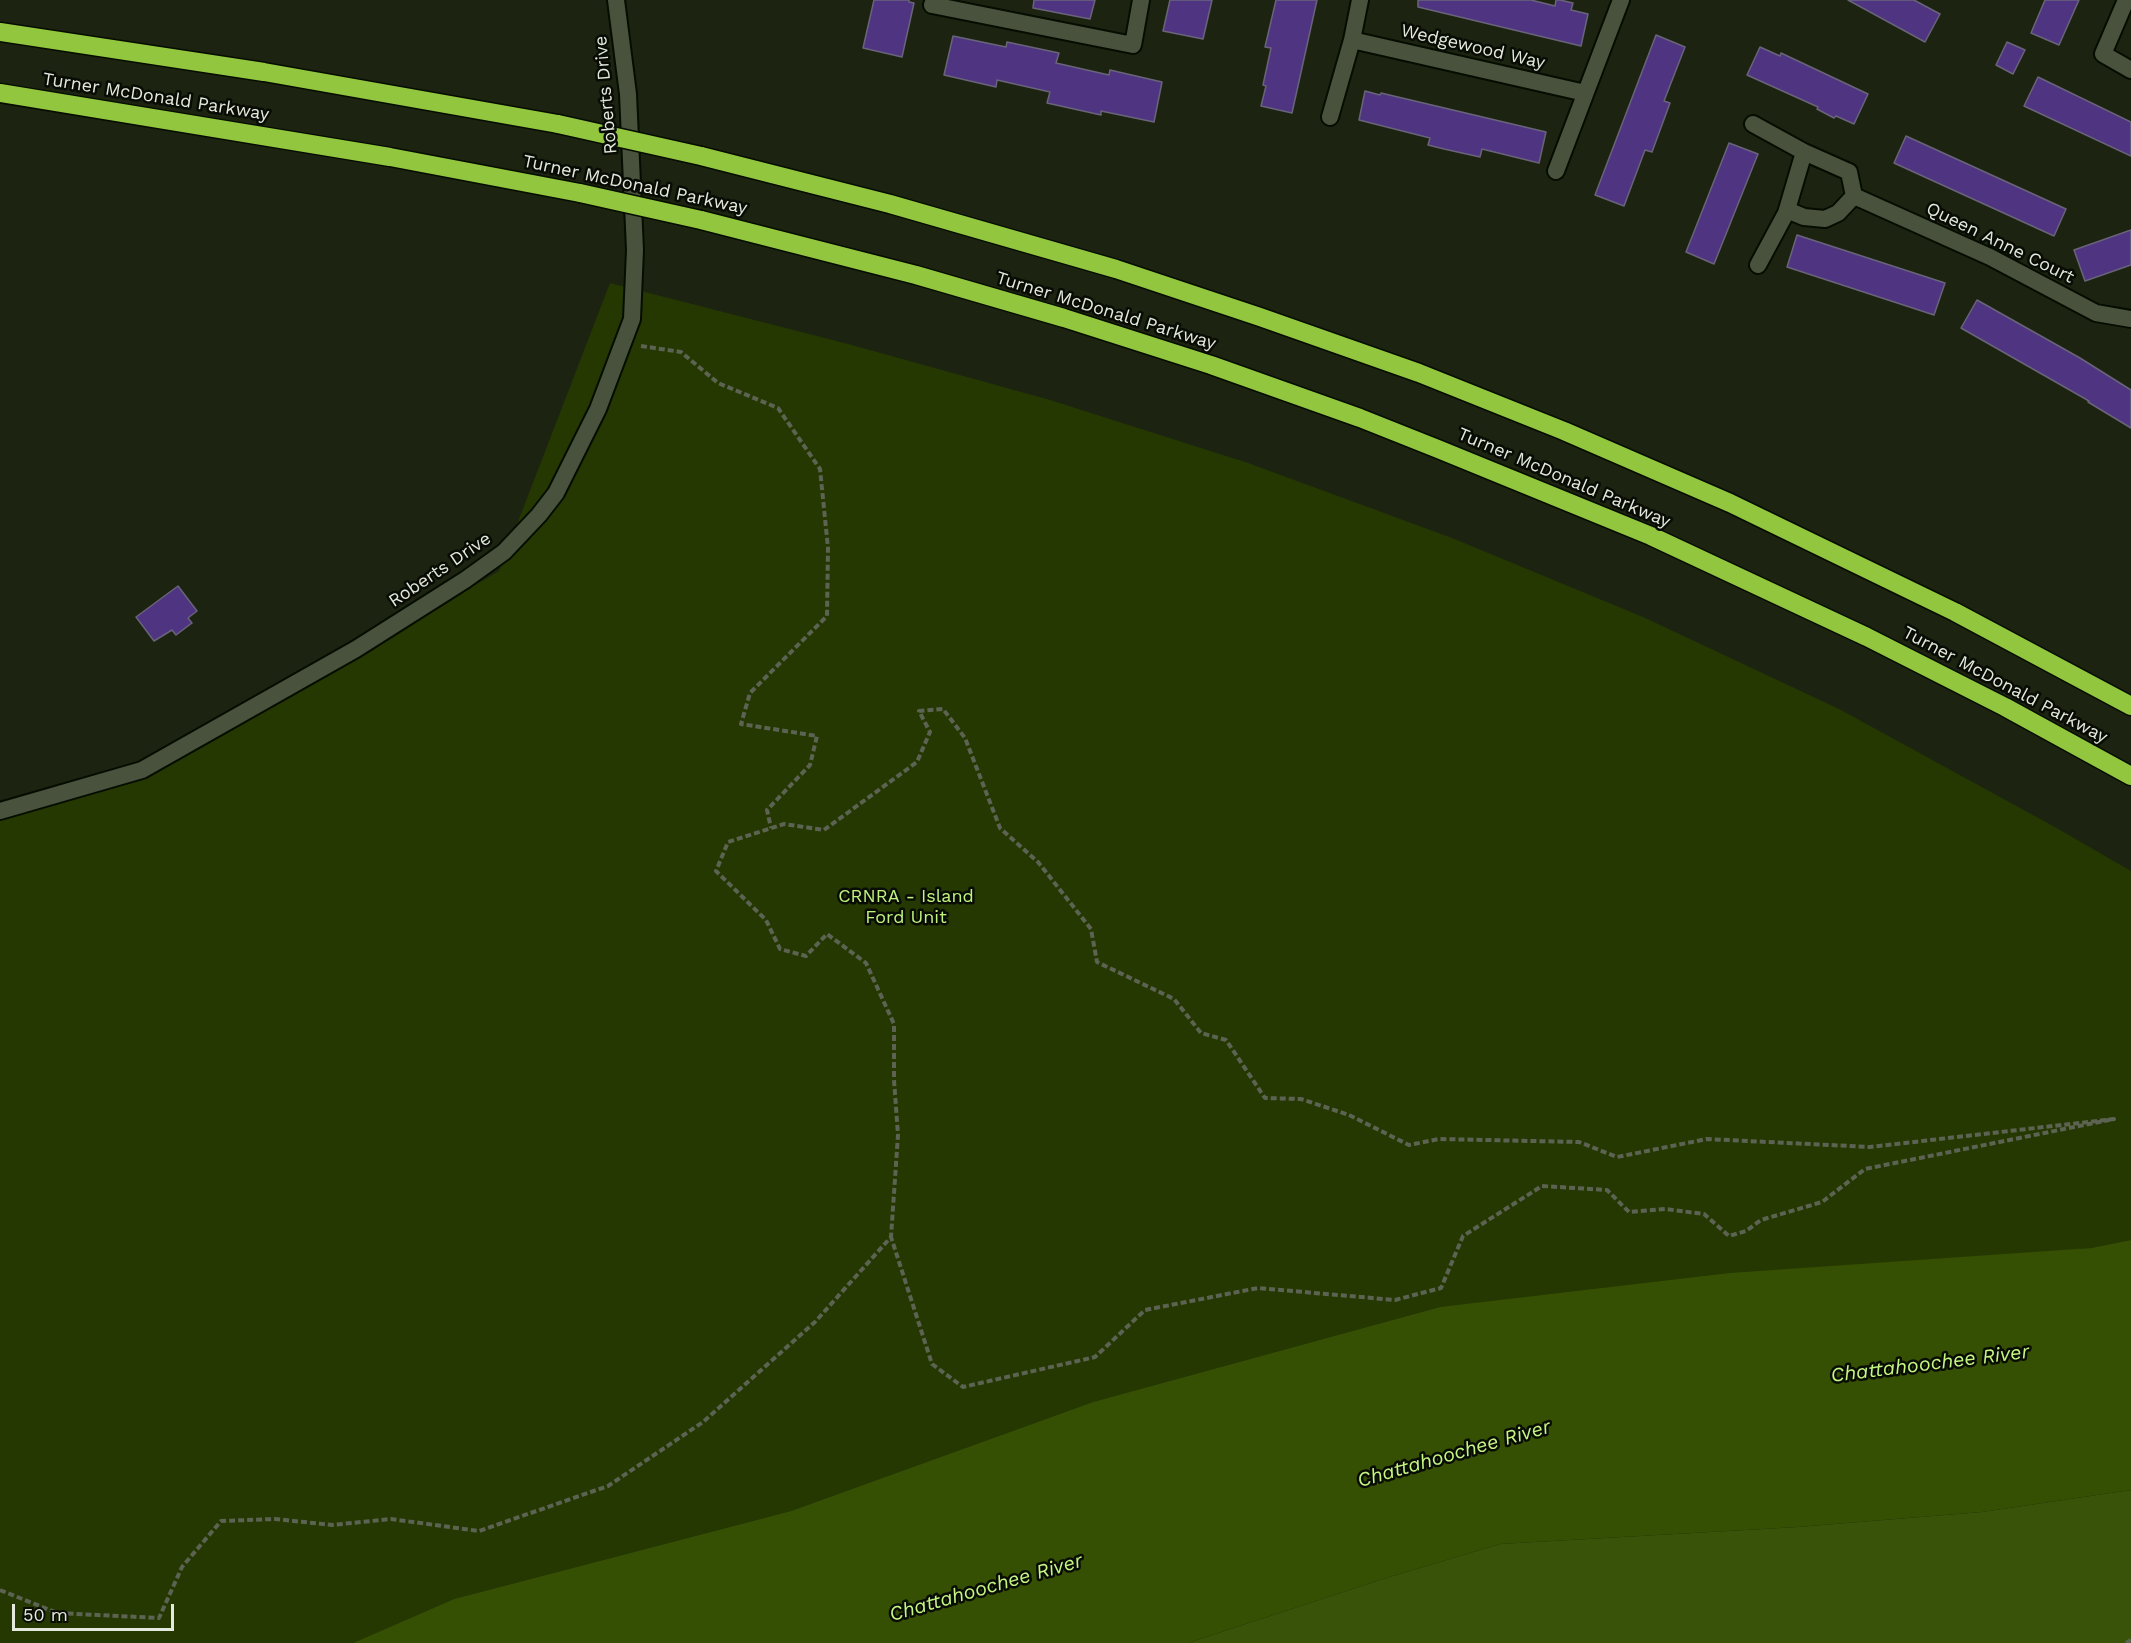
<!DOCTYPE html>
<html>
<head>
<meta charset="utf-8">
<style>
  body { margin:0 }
  #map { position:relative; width:2131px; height:1643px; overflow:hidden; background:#1c2411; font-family:"Work Sans",sans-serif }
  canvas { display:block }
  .scale { position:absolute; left:12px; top:1604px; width:162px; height:27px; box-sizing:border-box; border:3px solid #e3e9dc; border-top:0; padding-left:8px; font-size:18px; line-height:21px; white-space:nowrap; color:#e3e9dc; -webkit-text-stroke:4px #080c05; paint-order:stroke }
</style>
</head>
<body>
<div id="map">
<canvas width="2131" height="1643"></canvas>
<div class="scale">50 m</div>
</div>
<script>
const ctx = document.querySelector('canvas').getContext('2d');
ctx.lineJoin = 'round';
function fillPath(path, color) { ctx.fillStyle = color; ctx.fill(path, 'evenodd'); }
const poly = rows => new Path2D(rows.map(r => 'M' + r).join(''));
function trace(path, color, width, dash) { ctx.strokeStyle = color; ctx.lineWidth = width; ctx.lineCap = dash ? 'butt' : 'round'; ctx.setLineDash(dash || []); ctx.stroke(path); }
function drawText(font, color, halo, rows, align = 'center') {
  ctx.font = font + ' "Work Sans",sans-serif'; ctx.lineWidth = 5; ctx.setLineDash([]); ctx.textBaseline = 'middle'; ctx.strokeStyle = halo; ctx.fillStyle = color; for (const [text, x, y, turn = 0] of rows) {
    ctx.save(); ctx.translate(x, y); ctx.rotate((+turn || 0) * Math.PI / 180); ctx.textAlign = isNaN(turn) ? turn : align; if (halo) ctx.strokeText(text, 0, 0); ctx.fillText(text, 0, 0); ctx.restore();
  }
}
const green = poly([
  [610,283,848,344,1050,400,1248,463,1452,538,1643,617,1839,709,2053,826,2131,871,2131,1240,2091,1248,1440,1307,1093,1402,791,1511,454,1599,353,1643,0,1643,0,814,172,764,499,571]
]);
const forest = poly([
  [2131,1490,2131,1643,1188,1643,1383,1579,1500,1544,1798,1527,1982,1512]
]);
const water = poly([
  [2131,1240,2131,1490,1982,1512,1798,1527,1500,1544,1383,1579,1188,1643,353,1643,454,1599,791,1511,1093,1402,1440,1307,1730,1273,2091,1248]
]);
const building = poly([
  [874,0,909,0,909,2,914,3,902,57,863,48,874,0],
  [1034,0,1095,0,1090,19,1033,8,1034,0],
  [1170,0,1212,0,1203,39,1163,31,1170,0],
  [1276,0,1317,0,1292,113,1261,106,1266,86,1263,85,1271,48,1265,47,1276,0],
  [1418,0,1531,0,1555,6,1556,0,1560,0,1573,3,1571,10,1588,14,1581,46,1418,7,1418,0],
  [1848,0,1914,0,1940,14,1925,42,1848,0],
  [2045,0,2079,0,2059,45,2031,33,2045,0],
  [1656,35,1685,47,1664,101,1670,103,1652,152,1645,150,1624,206,1595,195,1656,35],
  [953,36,1006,47,1007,42,1059,53,1056,63,1109,75,1110,70,1162,82,1154,122,1101,111,1101,115,1047,103,1050,92,997,80,996,87,944,75,953,36],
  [2007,42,2025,50,2013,74,1996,65,2007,42],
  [1760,47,1780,56,1781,53,1868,94,1854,124,1836,116,1834,118,1817,109,1818,107,1747,75,1760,47],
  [2038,77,2131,122,2131,156,2024,106,2038,77],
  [1365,91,1380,95,1381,93,1546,132,1539,163,1482,149,1480,157,1444,149,1428,145,1430,138,1359,120,1365,91],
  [1906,136,2066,209,2054,236,1894,163,1906,136],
  [1729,143,1758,154,1714,264,1686,252,1729,143],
  [2131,230,2131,265,2085,281,2074,250,2131,230],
  [1797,235,1945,283,1934,315,1787,267,1797,235],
  [1977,300,2080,358,2131,390,2131,428,2088,402,2089,401,1961,328,1977,300],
  [178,586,197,611,188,618,192,623,176,635,172,630,154,641,136,617,178,586]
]);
const path = poly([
  [641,346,681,352,718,383,778,408,820,469,828,548,827,616,750,693,741,724,817,736,810,765,767,810,771,828],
  [0,1590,57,1613,159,1618,182,1567,221,1521,275,1519,332,1525,391,1519,479,1531,608,1486,703,1422,815,1322,891,1237,898,1135,894,1080,894,1024,866,963,827,934,806,956,780,949,766,920,716,871,728,842,784,824,824,830,917,762,930,732,919,711,943,709,965,738,1000,828,1038,862,1091,929,1097,962,1174,999,1201,1033,1226,1040,1265,1098,1301,1099,1349,1115,1409,1145,1439,1139,1579,1142,1617,1157,1707,1139,1870,1147,2114,1119,1865,1169,1822,1202,1761,1220,1746,1231,1729,1236,1704,1214,1665,1209,1629,1212,1607,1190,1542,1186,1463,1236,1441,1288,1395,1300,1258,1288,1145,1310,1095,1357,963,1387,932,1364,891,1237],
  [2126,1643,2131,1640]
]);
const minor = poly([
  [934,0,932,5,1133,45,1141,0],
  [2126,0,2103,54,2131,70],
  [1352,40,1585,93],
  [1330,117,1352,40,1360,0],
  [1753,124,1804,152],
  [1556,171,1621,0],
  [1787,210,1804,217,1825,219,1838,213,1854,196],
  [1758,265,1786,213,1804,152,1849,172,1854,196,1990,257,2096,313,2131,319]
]);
const tertiary = poly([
  [0,811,142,770,356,649,465,580,504,552,539,515,556,493,598,409,632,319,635,250,628,94,616,0]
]);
const motorway = poly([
  [0,32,264,72,558,124],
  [0,93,390,157,580,193],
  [701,156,890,204,1116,269,1260,317,1419,373,1564,431,1730,503,1955,612,2131,706],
  [701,220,916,275,1064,318,1211,365,1360,418,1438,449,1651,536,1867,637,2005,707,2131,776]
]);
const motorwayBridge = poly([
  [558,124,701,156],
  [580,193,701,220]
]);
const streetNames = [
  ["Wedgewood Way",1473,47,13],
  ["Roberts Drive",606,95,-95],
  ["Turner McDonald Parkway",156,97,9],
  ["Turner McDonald Parkway",635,185,12],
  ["Queen Anne Court",2000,243,26],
  ["Turner McDonald Parkway",1106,311,17],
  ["Turner McDonald Parkway",1564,478,23],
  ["Roberts Drive",440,570,-34],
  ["Turner McDonald Parkway",2005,685,28]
];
const parkNames = [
  ["CRNRA - Island",906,897],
  ["Ford Unit",906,918]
];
const waterNames = [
  ["Chattahoochee River",1930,1364,-7],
  ["Chattahoochee River",1454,1454,-16],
  ["Chattahoochee River",986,1588,-16]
];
fillPath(green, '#253801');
fillPath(forest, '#395309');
fillPath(water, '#354f03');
fillPath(building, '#4f3481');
trace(building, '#69647a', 1.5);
trace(minor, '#060d00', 20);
trace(tertiary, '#060d00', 20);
trace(motorway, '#060d00', 21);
trace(path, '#5c6352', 4, [6, 3]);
trace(minor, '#48523c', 16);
trace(tertiary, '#48523c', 16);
trace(motorway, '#92c63f', 18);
trace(motorwayBridge, '#060d00', 21, []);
trace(motorwayBridge, '#92c63f', 18);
drawText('18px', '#e3e9dc', '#080c05', streetNames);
drawText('18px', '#c1f37e', '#080c05', parkNames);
drawText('italic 20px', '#c5f782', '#080c05', waterNames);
</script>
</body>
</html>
